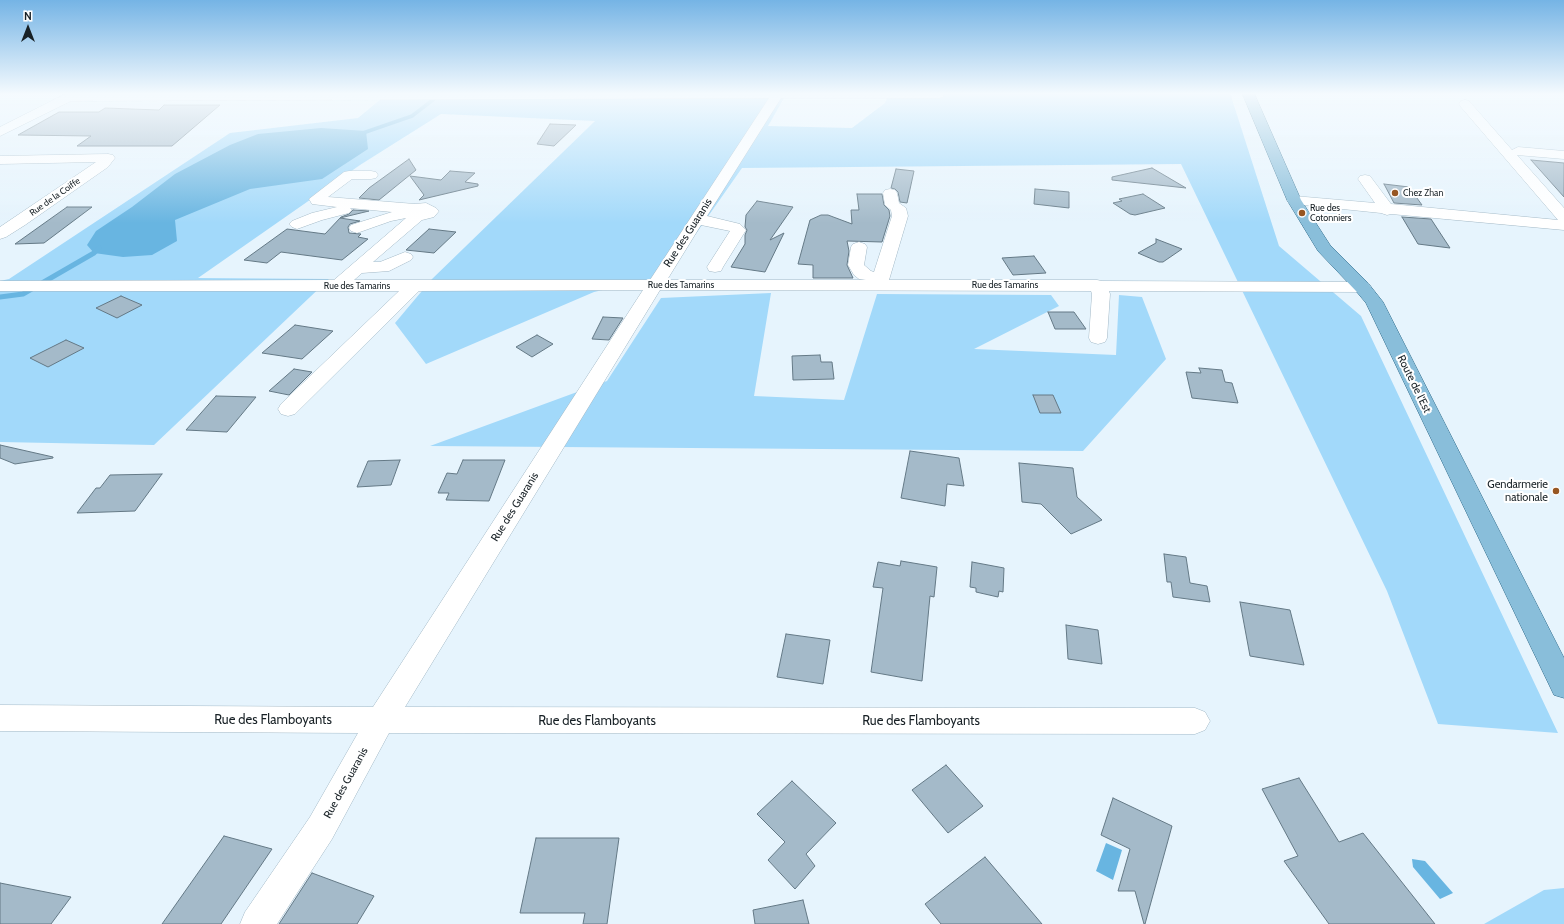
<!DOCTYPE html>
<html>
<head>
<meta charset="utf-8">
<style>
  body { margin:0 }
  #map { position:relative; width:1564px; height:924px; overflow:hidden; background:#e6f4fd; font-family:Cabin,sans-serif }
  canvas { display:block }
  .north { position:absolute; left:8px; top:8px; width:40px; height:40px; -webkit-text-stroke:3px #fff; paint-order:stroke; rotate:0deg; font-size:11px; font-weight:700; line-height:16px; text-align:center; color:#182126 }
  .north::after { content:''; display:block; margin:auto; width:14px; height:18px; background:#182126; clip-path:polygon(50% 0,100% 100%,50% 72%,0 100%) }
</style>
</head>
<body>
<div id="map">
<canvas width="1564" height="924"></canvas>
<div class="north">N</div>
</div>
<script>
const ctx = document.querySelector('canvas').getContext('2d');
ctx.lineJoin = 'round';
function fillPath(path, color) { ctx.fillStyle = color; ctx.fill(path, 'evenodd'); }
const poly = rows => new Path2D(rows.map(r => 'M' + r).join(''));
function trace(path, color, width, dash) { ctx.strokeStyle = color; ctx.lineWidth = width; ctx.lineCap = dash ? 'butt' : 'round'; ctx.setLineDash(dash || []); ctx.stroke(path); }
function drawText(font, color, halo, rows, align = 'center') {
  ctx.font = font + ' Cabin,sans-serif'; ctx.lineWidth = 4; ctx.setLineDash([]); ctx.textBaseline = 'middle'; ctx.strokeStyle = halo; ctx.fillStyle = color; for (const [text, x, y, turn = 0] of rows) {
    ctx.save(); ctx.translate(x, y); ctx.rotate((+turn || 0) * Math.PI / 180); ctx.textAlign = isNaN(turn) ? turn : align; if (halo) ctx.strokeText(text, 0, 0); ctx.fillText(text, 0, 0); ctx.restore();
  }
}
const green = poly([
  [388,93,787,93,768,126,852,128,885,103,889,93,1230,93,1279,246,1361,316,1558,733,1438,724,1387,591,1181,164,742,168,667,275,594,292,426,364,395,323,432,279,595,121,441,114,360,165,198,278,329,279,154,445,0,442,0,281,9,279,230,133,358,118],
  [771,293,754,396,844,400,877,294,1051,295,1059,306,974,349,1116,355,1119,295,1142,297,1166,359,1083,451,430,446,607,381,661,298],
  [1564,888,1564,924,1484,924,1544,890]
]);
const water = poly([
  [321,128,366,131,368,149,322,179,250,189,175,220,177,241,152,255,123,257,94,253,87,245,96,231,132,207,175,174,230,145,258,134],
  [1106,843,1122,850,1113,880,1096,871],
  [1412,859,1425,861,1453,893,1440,899,1413,867]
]);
const streamFar1 = poly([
  [360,134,412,116,434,99]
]);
const stream = poly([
  [0,297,23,294,94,253,99,248]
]);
const building = poly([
  [164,105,220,105,172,146,77,146,91,136,18,135,59,112,99,112,105,108,159,110,164,105],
  [550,124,576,125,554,146,537,144,550,124],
  [409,159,416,170,379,200,359,198,369,188,409,159],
  [1531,160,1564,163,1564,197,1531,160],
  [1152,168,1186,188,1112,180,1112,177,1152,168],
  [896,169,914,171,907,203,900,202,898,192,895,189,891,188,896,169],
  [450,171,475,173,465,182,478,184,478,186,419,200,424,195,410,176,441,180,450,171],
  [1384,184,1409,187,1422,205,1394,203,1384,184],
  [1035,189,1069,192,1069,208,1034,204,1035,189],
  [857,194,882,194,884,205,889,210,890,216,882,242,847,241,849,251,847,265,853,278,813,278,813,265,798,264,810,220,821,215,828,215,852,224,851,210,859,210,857,194],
  [1143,194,1165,208,1135,215,1130,214,1113,203,1122,201,1119,199,1143,194],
  [757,201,793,207,770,240,784,233,765,272,731,267,745,244,745,235,747,230,745,227,746,215,757,201],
  [67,207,92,207,44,243,15,244,67,207],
  [353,210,369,211,340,218,360,221,350,224,348,227,349,233,361,234,358,237,368,239,342,260,281,252,267,263,244,260,287,229,325,234,341,217,349,214,353,210],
  [1402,217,1431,219,1450,248,1418,244,1402,217],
  [429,229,456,232,434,253,406,250,429,229],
  [1156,239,1182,249,1163,262,1159,262,1138,253,1156,243,1156,239],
  [1034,256,1046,273,1013,275,1002,258,1034,256],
  [121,296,142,305,117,318,96,308,121,296],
  [1048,312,1074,312,1086,329,1055,329,1048,312],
  [603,317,623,318,609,340,592,339,603,317],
  [295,325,333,331,302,359,262,353,295,325],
  [537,335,553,344,532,357,516,347,537,335],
  [66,340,84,348,48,367,30,358,66,340],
  [820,355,821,362,832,362,834,379,793,380,792,356,820,355],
  [1199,368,1222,370,1225,382,1232,383,1238,403,1192,398,1186,372,1201,373,1199,368],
  [294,369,312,372,289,395,269,391,294,369],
  [1033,395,1053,395,1061,413,1040,413,1033,395],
  [216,396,256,397,227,432,186,430,216,396],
  [0,445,53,457,53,458,15,464,0,458,0,445],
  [910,451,959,458,964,486,947,484,945,506,901,498,910,451],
  [400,460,391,485,357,487,368,461,400,460],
  [463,460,505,460,489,501,446,500,449,493,438,493,447,473,457,474,463,460],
  [1019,463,1073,468,1077,497,1102,520,1071,534,1041,504,1022,502,1019,463],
  [162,474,135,511,77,513,96,488,100,488,110,475,162,474],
  [1164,554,1186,557,1190,583,1207,586,1210,602,1173,597,1171,582,1167,582,1164,554],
  [901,561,937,567,934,597,930,596,922,681,871,672,883,588,873,587,878,562,900,566,901,561],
  [972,562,1004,568,1003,592,999,591,998,597,976,592,976,588,970,587,972,562],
  [1240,602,1290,610,1304,665,1250,656,1240,602],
  [1066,625,1098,630,1102,664,1068,659,1066,625],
  [786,634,830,640,823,684,777,677,786,634],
  [946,765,983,806,948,833,912,790,946,765],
  [1299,778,1339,842,1363,833,1435,924,1329,924,1284,861,1298,856,1262,789,1299,778],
  [792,781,836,823,806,854,815,866,795,889,768,860,785,842,757,814,792,781],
  [1113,798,1172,826,1145,924,1144,924,1135,891,1118,891,1130,849,1101,835,1113,798],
  [224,836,272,849,221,924,162,924,224,836],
  [536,838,619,838,607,924,583,924,585,913,520,913,536,838],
  [985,857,1042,924,941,924,925,904,985,857],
  [312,873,374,896,357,924,279,924,312,873],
  [0,883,71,897,51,924,0,924,0,883],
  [803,900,809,924,755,924,753,910,803,900]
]);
const minor = poly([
  [67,93,944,93,943,97,939,98,781,98,707,216,740,224,746,230,723,267,721,271,715,272,709,271,707,267,730,231,701,225,667,280,866,280,859,279,854,275,848,265,851,247,853,244,859,242,865,244,867,247,864,265,871,271,874,272,892,216,891,210,885,205,883,193,885,190,890,189,895,190,897,193,899,203,906,208,908,216,889,280,1097,280,1102,281,1362,282,1368,283,1371,287,1368,291,1362,292,1109,291,1110,294,1107,338,1105,342,1098,344,1091,342,1089,338,1092,294,1091,291,660,290,405,707,1195,708,1205,712,1210,721,1205,730,1195,734,389,733,332,839,277,924,240,924,245,912,310,817,358,733,0,731,0,705,373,707,643,290,419,291,295,414,288,416,281,414,278,409,281,404,399,291,0,291,0,281,334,280,406,218,391,221,357,233,351,231,349,228,351,225,392,212,350,208,352,210,349,213,322,220,297,229,292,227,289,224,292,221,312,213,337,207,312,204,309,199,344,172,349,171,371,171,376,172,378,175,376,178,371,179,352,179,328,197,415,204,426,203,436,208,439,211,434,217,422,220,373,262,380,262,405,252,411,254,413,257,411,260,389,271,362,273,354,280,650,280,769,98,71,101,0,136,0,127,67,93],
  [1465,100,1469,101,1512,150,1518,147,1564,151,1564,159,1517,155,1564,208,1564,230,1391,214,1387,215,1381,213,1294,204,1289,203,1287,200,1289,197,1294,196,1375,203,1358,179,1360,176,1365,175,1370,176,1391,204,1558,220,1461,107,1459,104,1461,101,1465,100],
  [108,154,113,155,115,158,108,167,25,225,6,237,0,239,0,227,96,162,0,164,0,156,108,154]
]);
const major = poly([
  [1242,93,1254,93,1301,200,1330,245,1368,283,1383,302,1564,658,1564,698,1554,695,1366,303,1356,291,1318,251,1287,200,1242,93]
]);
const markers = [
  [1395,193,4,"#975622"],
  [1302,213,4,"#975622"],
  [1556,491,4,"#975622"]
];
const farPoinames = [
  ["Chez Zhan",1403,193],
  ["Rue des",1310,208],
  ["Cotonniers",1310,218]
];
const farStreetnames = [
  ["Rue de la Coiffe",55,197,-35],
  ["Rue des Tamarins",681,285],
  ["Rue des Tamarins",1005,285],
  ["Rue des Tamarins",357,286]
];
const streetNames = [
  ["Rue des Guaranis",688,233,-57],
  ["Route de l'Est",1414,384,64],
  ["Rue des Guaranis",515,507,-58],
  ["Rue des Guaranis",346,783,-61]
];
const poiNames = [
  ["Gendarmerie",1548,485],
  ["nationale",1548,498]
];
const nearStreetnames = [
  ["Rue des Flamboyants",273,720],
  ["Rue des Flamboyants",597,721],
  ["Rue des Flamboyants",921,721]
];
fillPath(green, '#a2d9fa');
fillPath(water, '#68b5e1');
trace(streamFar1, '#68b5e1', 3.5);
trace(stream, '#68b5e1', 5);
fillPath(building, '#a4bac9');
trace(building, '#647986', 1);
trace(minor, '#a2b8c6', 1);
trace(major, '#2f6b8b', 1);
fillPath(minor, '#fff');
fillPath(major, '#89beda');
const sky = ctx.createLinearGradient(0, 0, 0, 223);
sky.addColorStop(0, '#75b4e5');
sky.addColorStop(0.42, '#f4fafe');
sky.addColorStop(1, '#f4fafe00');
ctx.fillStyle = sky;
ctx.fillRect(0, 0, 1564, 223);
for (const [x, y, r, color] of markers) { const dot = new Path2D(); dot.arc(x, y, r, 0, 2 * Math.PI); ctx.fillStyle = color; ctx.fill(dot); trace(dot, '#fff', 1.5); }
drawText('9px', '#182126', '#fff', farPoinames, 'left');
drawText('9px', '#182126', '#fff', farStreetnames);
drawText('11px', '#182126', '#fff', streetNames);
drawText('11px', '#182126', '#fff', poiNames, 'right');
drawText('13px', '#182126', '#fff', nearStreetnames);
</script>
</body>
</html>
